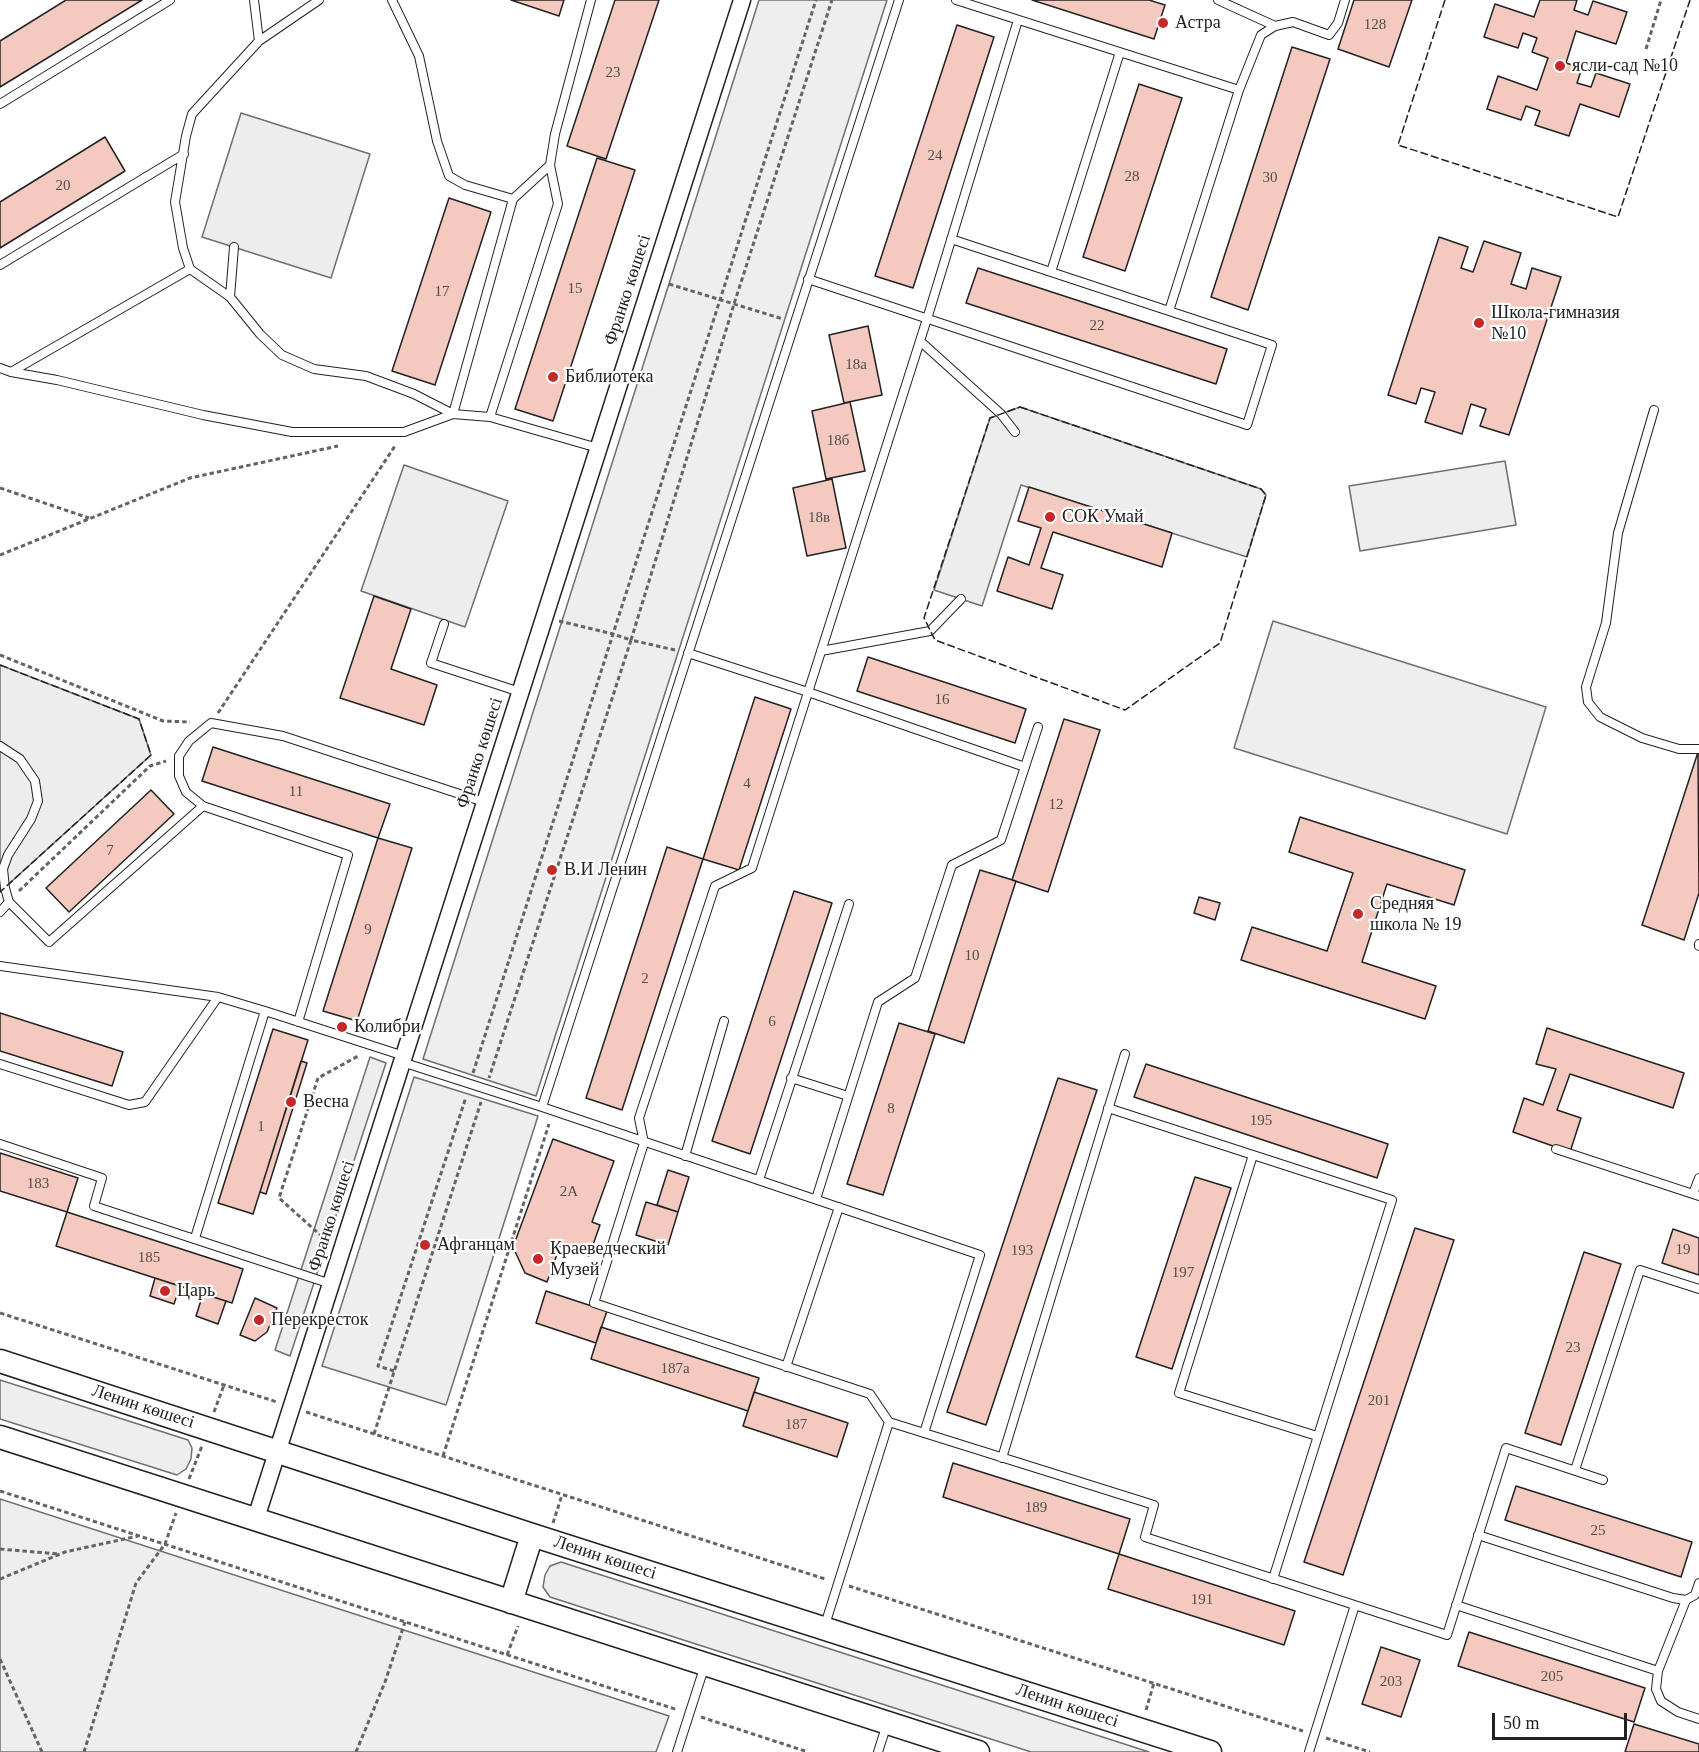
<!DOCTYPE html>
<html>
<head>
<meta charset="utf-8">
<style>
  body { margin:0 }
  #map { position:relative; width:1699px; height:1752px; overflow:hidden; background:#fff; font-family:Georgia,serif }
  canvas { display:block }
  .scale { position:absolute; left:1492px; top:1713px; width:135px; height:27px; box-sizing:border-box; border:3px solid #222; border-top:0; padding-left:8px; font-size:18px; line-height:21px; white-space:nowrap; color:#222; -webkit-text-stroke:4px #fff; paint-order:stroke }
</style>
</head>
<body>
<div id="map">
<canvas width="1699" height="1752"></canvas>
<div class="scale">50 m</div>
</div>
<script>
const ctx = document.querySelector('canvas').getContext('2d');
ctx.lineJoin = 'round';
function fillPath(path, color) { ctx.fillStyle = color; ctx.fill(path, 'evenodd'); }
const poly = rows => new Path2D(rows.map(r => 'M' + r).join(''));
function trace(path, color, width, dash) { ctx.strokeStyle = color; ctx.lineWidth = width; ctx.lineCap = dash ? 'butt' : 'round'; ctx.setLineDash(dash || []); ctx.stroke(path); }
function drawText(font, color, halo, rows, align = 'center') {
  ctx.font = font + ' Georgia,serif'; ctx.lineWidth = 4.5; ctx.setLineDash([]); ctx.textBaseline = 'middle'; ctx.strokeStyle = halo; ctx.fillStyle = color; for (const [text, x, y, turn = 0] of rows) {
    ctx.save(); ctx.translate(x, y); ctx.rotate((+turn || 0) * Math.PI / 180); ctx.textAlign = isNaN(turn) ? turn : align; if (halo) ctx.strokeText(text, 0, 0); ctx.fillText(text, 0, 0); ctx.restore();
  }
}
const green = poly([
  [759,0,887,0,536,1096,423,1059,759,0],
  [1505,461,1516,525,1360,551,1349,486,1505,461],
  [1273,621,1546,707,1507,834,1234,748,1273,621],
  [414,1077,538,1116,446,1405,322,1366,414,1077],
  [0,1380,188,1440,192,1448,191,1459,186,1469,177,1475,0,1419,0,1380],
  [0,1499,669,1716,656,1752,0,1752,0,1499],
  [561,1562,1149,1752,1031,1752,550,1597,543,1587,545,1575,550,1566,561,1562]
]);
const parking = poly([
  [241,113,370,154,331,278,202,237,241,113],
  [1020,407,1261,489,1266,495,1247,557,1021,485,982,606,934,590,990,418,1020,407],
  [404,465,508,501,465,627,361,591,404,465],
  [0,665,139,719,151,755,0,892,0,665],
  [370,1057,386,1063,290,1356,275,1350,370,1057]
]);
const building = poly([
  [66,0,142,0,0,87,0,41,66,0],
  [511,0,564,0,559,16,511,0],
  [615,0,659,0,606,159,567,146,615,0],
  [1032,0,1149,0,1165,5,1154,39,1032,0],
  [1354,0,1412,0,1389,67,1338,49,1354,0],
  [1540,0,1577,0,1574,10,1588,15,1593,1,1627,12,1616,44,1576,31,1566,63,1582,68,1577,83,1591,87,1596,73,1630,84,1619,117,1580,104,1569,136,1535,125,1540,111,1526,106,1521,120,1487,109,1498,76,1537,90,1548,58,1532,52,1537,38,1523,33,1518,48,1484,37,1495,4,1534,17,1540,0],
  [957,25,994,37,913,288,875,276,957,25],
  [1292,47,1330,59,1248,310,1211,297,1292,47],
  [1139,84,1182,98,1125,271,1083,257,1139,84],
  [105,137,125,171,0,248,0,202,105,137],
  [597,158,635,170,553,421,515,409,597,158],
  [449,198,491,212,435,385,392,371,449,198],
  [1439,237,1468,247,1461,268,1473,272,1484,241,1521,253,1511,284,1526,289,1532,268,1561,277,1509,435,1480,426,1486,409,1471,404,1462,434,1425,422,1435,392,1421,388,1416,404,1388,395,1439,237],
  [978,268,1227,349,1216,384,966,303,978,268],
  [868,326,882,395,844,403,829,335,868,326],
  [850,402,865,471,826,479,812,411,850,402],
  [832,479,846,548,807,556,793,488,832,479],
  [1029,487,1172,533,1162,567,1053,532,1041,568,1063,575,1052,609,997,591,1008,557,1029,565,1041,528,1018,521,1029,487],
  [374,596,411,609,391,669,437,685,424,725,340,698,374,596],
  [868,657,1026,709,1015,743,857,691,868,657],
  [755,697,791,709,739,870,703,859,755,697],
  [1064,719,1100,730,1048,892,1012,880,1064,719],
  [213,747,390,804,378,838,202,781,213,747],
  [1698,752,1699,893,1684,940,1642,925,1698,752],
  [151,790,174,814,69,912,46,888,151,790],
  [1300,817,1465,870,1454,905,1387,884,1362,962,1436,986,1425,1019,1241,960,1252,927,1327,951,1353,873,1289,852,1300,817],
  [378,838,412,848,357,1021,323,1011,378,838],
  [667,847,703,859,622,1110,586,1098,667,847],
  [980,870,1016,881,964,1043,928,1031,980,870],
  [794,891,832,903,750,1154,712,1141,794,891],
  [1199,897,1220,903,1215,920,1194,913,1199,897],
  [0,1013,123,1052,112,1086,0,1051,0,1013],
  [899,1023,935,1034,883,1195,847,1184,899,1023],
  [1547,1028,1684,1073,1673,1108,1570,1074,1557,1110,1581,1118,1570,1152,1513,1132,1524,1098,1543,1105,1556,1069,1536,1064,1547,1028],
  [273,1029,308,1040,253,1214,218,1203,273,1029],
  [301,1061,307,1063,266,1194,260,1192,301,1061],
  [1146,1064,1388,1144,1377,1178,1134,1097,1146,1064],
  [1058,1078,1097,1090,986,1425,947,1412,1058,1078],
  [553,1139,614,1161,592,1222,600,1225,589,1256,560,1246,547,1282,525,1273,513,1247,553,1139],
  [0,1153,78,1178,67,1212,0,1191,0,1153],
  [668,1170,689,1177,678,1212,657,1205,668,1170],
  [1195,1177,1231,1188,1172,1369,1136,1357,1195,1177],
  [646,1202,678,1212,668,1245,636,1235,646,1202],
  [67,1212,243,1269,232,1303,56,1246,67,1212],
  [1415,1228,1454,1240,1343,1575,1304,1562,1415,1228],
  [1673,1229,1699,1238,1699,1275,1662,1263,1673,1229],
  [1584,1252,1621,1264,1561,1445,1525,1433,1584,1252],
  [155,1278,180,1286,174,1304,150,1296,155,1278],
  [546,1291,607,1311,596,1343,536,1323,546,1291],
  [203,1294,226,1301,218,1324,196,1316,203,1294],
  [255,1298,277,1308,267,1332,255,1341,240,1335,255,1298],
  [601,1327,759,1378,748,1411,591,1359,601,1327],
  [754,1392,848,1423,837,1457,743,1426,754,1392],
  [953,1463,1130,1519,1119,1554,943,1497,953,1463],
  [1516,1486,1692,1542,1681,1577,1505,1520,1516,1486],
  [1119,1554,1295,1611,1284,1645,1108,1589,1119,1554],
  [1469,1632,1645,1688,1634,1722,1458,1666,1469,1632],
  [1381,1647,1420,1660,1401,1717,1362,1704,1381,1647],
  [1634,1724,1699,1744,1699,1752,1625,1752,1634,1724]
]);
const path = poly([
  [1646,49,1661,0],
  [669,284,783,319],
  [0,488,89,518],
  [0,555,190,478,338,446],
  [559,621,613,634,816,0],
  [675,650,631,640,734,304,832,0],
  [0,655,163,721,190,722],
  [218,713,395,446],
  [19,891,150,766,166,761],
  [473,1073,613,634,631,640,489,1078],
  [328,1242,279,1198,318,1078,360,1055],
  [0,1313,277,1402],
  [394,1371,378,1366,466,1097],
  [214,1412,224,1385],
  [306,1412,825,1579],
  [374,1434,481,1102],
  [443,1456,549,1124],
  [189,1479,202,1446],
  [0,1491,678,1710],
  [553,1523,562,1495],
  [0,1549,59,1554],
  [0,1579,65,1552,138,1536],
  [849,1586,1303,1731],
  [507,1655,518,1626],
  [0,1659,42,1752],
  [1146,1710,1154,1683],
  [701,1717,808,1752],
  [1326,1738,1370,1752],
  [84,1752,136,1583,165,1544,176,1513],
  [356,1752,385,1682,405,1622]
]);
const lane = poly([
  [254,0,259,41,192,114,186,136,175,202,183,248,190,269,230,297,260,334,282,355,314,369,366,376,414,394,453,414,490,417,598,448],
  [392,0,419,56,437,141,449,176,465,185,513,199],
  [956,0,1239,90],
  [1218,0,1275,26],
  [1018,20,927,319,752,868,715,886,639,1118,644,1143,594,1303,870,1394,889,1422,1154,1505,1145,1537,1447,1635,1506,1448,1603,1480],
  [259,41,319,0],
  [0,104,170,0],
  [0,265,184,154],
  [1051,272,1120,52],
  [808,279,1247,425,1272,345,951,239],
  [230,297,234,247],
  [1169,311,1239,90,1261,35,1275,26,1293,22,1329,35,1338,23,1345,0],
  [920,341,1001,414,1015,432],
  [0,368,11,372,190,269],
  [11,372,57,380,203,415,292,432,404,432,453,414,513,199,550,165],
  [1654,410,1618,533,1606,623,1586,687,1588,702,1600,717,1642,738,1679,749,1699,749],
  [490,417,558,204,550,165,555,134,591,0],
  [444,624,431,663,520,692],
  [821,651,930,631,961,599],
  [688,653,808,692,1025,767],
  [0,746,20,759,35,781,38,801,31,819,8,855,3,869,5,888,9,902,49,942,203,806,348,855,298,1022],
  [203,806,186,792,179,776,179,756,189,741,211,723,283,736,484,802],
  [0,912,9,902],
  [1699,946,1699,944],
  [0,966,218,997,265,1011],
  [402,1062,542,1107,980,1255,924,1433],
  [0,1064,129,1105,145,1102,218,997],
  [791,1078,848,1096],
  [542,1107,899,0],
  [1108,1108,1392,1200,1273,1579],
  [0,1144,102,1178,94,1206,331,1284],
  [1556,1149,1699,1196],
  [1253,1155,1179,1393,1317,1436],
  [685,1156,724,1021],
  [759,1180,849,904],
  [1693,1194,1699,1178],
  [816,1199,878,1002,915,978,952,865,1001,840,1038,727],
  [195,1238,265,1011,404,1056],
  [786,1367,839,1207],
  [1002,1458,1125,1054],
  [1575,1470,1640,1270,1699,1289],
  [1478,1535,1673,1598,1686,1600,1695,1595,1699,1583],
  [1456,1605,1658,1671,1656,1689,1661,1701,1678,1712,1699,1719],
  [824,1628,889,1422],
  [1658,1671,1686,1600],
  [677,1752,705,1665],
  [878,1752,887,1724],
  [1309,1752,1355,1605]
]);
const street = poly([
  [256,1518,742,0]
]);
const secondary = poly([
  [0,1361,532,1535,1210,1752],
  [0,1437,978,1752],
  [511,1602,532,1535]
]);
const fence = poly([
  [1445,0,1398,145,1618,217,1690,0],
  [1020,407,1261,489,1266,495,1220,643,1125,710,935,640,924,618,990,418,1020,407],
  [0,665,139,719,151,755,0,892]
]);
const markers = [
  [1163,23,6,"#c62828"],
  [1560,66,6,"#c62828"],
  [1479,323,6,"#c62828"],
  [553,377,6,"#c62828"],
  [1050,517,6,"#c62828"],
  [552,870,6,"#c62828"],
  [1358,914,6,"#c62828"],
  [342,1027,6,"#c62828"],
  [291,1102,6,"#c62828"],
  [425,1245,6,"#c62828"],
  [538,1259,6,"#c62828"],
  [165,1291,6,"#c62828"],
  [259,1320,6,"#c62828"]
];
const numberNames = [
  ["128",1375,25],
  ["23",613,73],
  ["24",935,156],
  ["28",1132,177],
  ["30",1270,178],
  ["20",63,186],
  ["15",575,289],
  ["17",442,292],
  ["22",1097,326],
  ["18а",856,365],
  ["18б",838,441],
  ["18в",819,518],
  ["16",942,700],
  ["4",747,784],
  ["11",296,792],
  ["12",1056,805],
  ["7",110,851],
  ["9",368,930],
  ["10",972,956],
  ["2",645,979],
  ["6",772,1022],
  ["8",891,1109],
  ["195",1261,1121],
  ["1",261,1127],
  ["183",38,1184],
  ["2А",569,1192],
  ["19",1683,1250],
  ["193",1022,1251],
  ["185",149,1258],
  ["197",1183,1273],
  ["23",1573,1348],
  ["187а",675,1369],
  ["201",1379,1401],
  ["187",796,1425],
  ["189",1036,1508],
  ["25",1598,1531],
  ["191",1202,1600],
  ["205",1552,1677],
  ["203",1391,1682]
];
const poiNames = [
  ["Астра",1175,23],
  ["ясли-сад №10",1572,66],
  ["Школа-гимназия",1491,313],
  ["№10",1491,334],
  ["Библиотека",565,377],
  ["СОК Умай",1062,517],
  ["В.И Ленин",564,870],
  ["Средняя",1370,904],
  ["школа № 19",1370,925],
  ["Колибри",354,1027],
  ["Весна",303,1102],
  ["Афганцам",437,1245],
  ["Краеведческий",550,1249],
  ["Музей",550,1270],
  ["Царь",177,1291],
  ["Перекресток",271,1320]
];
const streetNames = [
  ["Франко көшесі",628,290,-72],
  ["Франко көшесі",480,753,-72],
  ["Франко көшесі",332,1216,-72],
  ["Ленин көшесі",143,1407,18],
  ["Ленин көшесі",605,1558,18],
  ["Ленин көшесі",1067,1706,18]
];
fillPath(green, '#eee');
trace(green, '#6f6f6f', 1.5);
fillPath(parking, '#ededed');
trace(parking, '#6f6f6f', 1.5);
fillPath(building, '#f3c9c0');
trace(building, '#222', 1.5);
trace(lane, '#222', 10);
trace(street, '#222', 19);
trace(secondary, '#222', 25);
trace(path, '#646464', 3, [4.5, 3]);
trace(lane, '#fff', 8);
trace(street, '#fff', 16);
trace(secondary, '#fff', 22);
trace(fence, '#222', 1.5, [8, 3]);
for (const [x, y, r, color] of markers) { const dot = new Path2D(); dot.arc(x, y, r, 0, 2 * Math.PI); ctx.fillStyle = color; ctx.fill(dot); trace(dot, '#fff', 2); }
drawText('15px', '#564c4a', null, numberNames);
drawText('18px', '#222', '#fff', poiNames, 'left');
drawText('18px', '#222', '#fff', streetNames);
</script>
</body>
</html>
